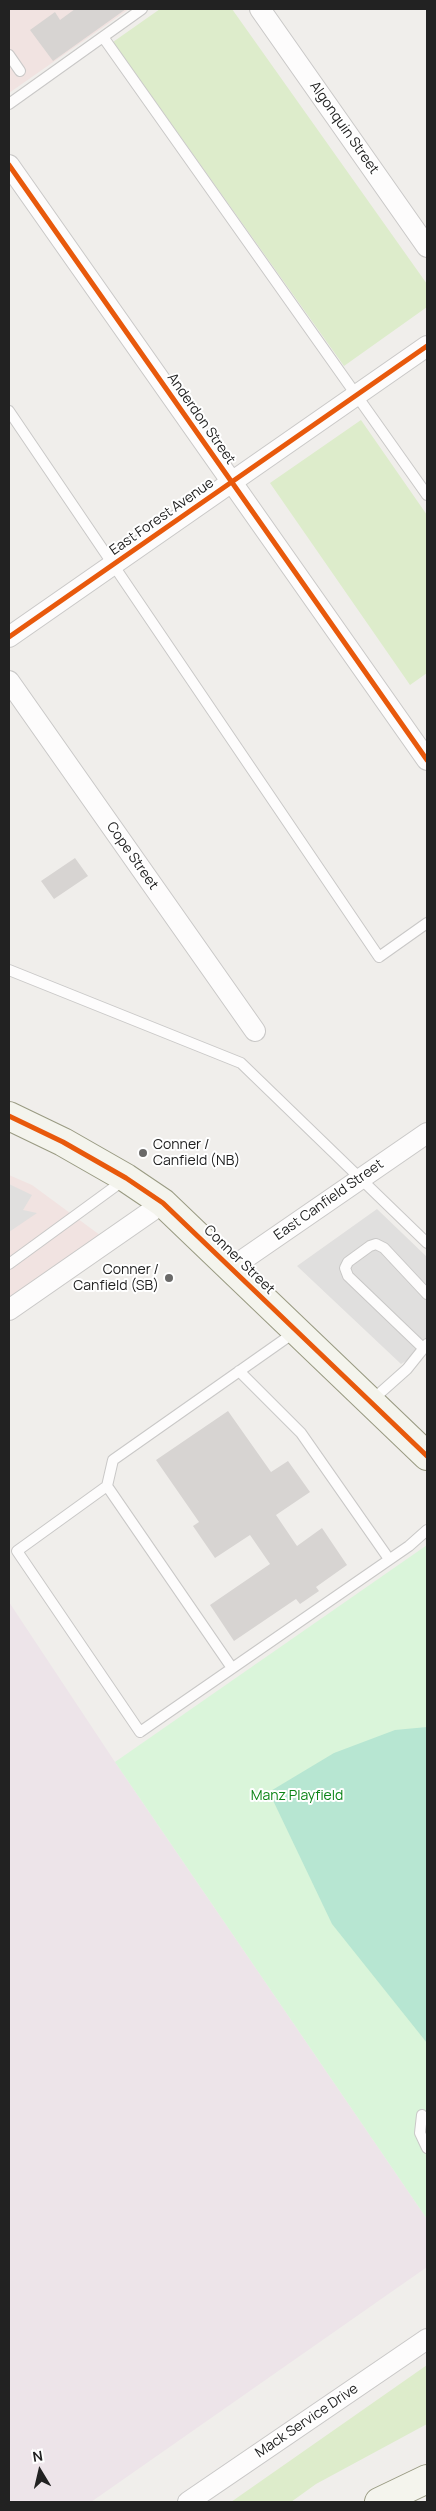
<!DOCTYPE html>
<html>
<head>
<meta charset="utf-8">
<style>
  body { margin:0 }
  #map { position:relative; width:436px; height:2511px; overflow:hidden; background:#f0eeeb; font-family:Manrope,sans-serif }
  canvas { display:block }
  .frame { position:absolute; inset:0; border:10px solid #222; pointer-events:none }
  .north { position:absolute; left:15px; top:2446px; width:50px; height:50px; -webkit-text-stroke:4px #fff; paint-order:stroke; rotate:351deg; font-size:14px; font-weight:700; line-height:20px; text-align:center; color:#222 }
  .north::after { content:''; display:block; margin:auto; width:18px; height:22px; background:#222; clip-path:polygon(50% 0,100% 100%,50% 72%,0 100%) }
</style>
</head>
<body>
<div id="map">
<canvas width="436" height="2511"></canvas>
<div class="frame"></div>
<div class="north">N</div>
</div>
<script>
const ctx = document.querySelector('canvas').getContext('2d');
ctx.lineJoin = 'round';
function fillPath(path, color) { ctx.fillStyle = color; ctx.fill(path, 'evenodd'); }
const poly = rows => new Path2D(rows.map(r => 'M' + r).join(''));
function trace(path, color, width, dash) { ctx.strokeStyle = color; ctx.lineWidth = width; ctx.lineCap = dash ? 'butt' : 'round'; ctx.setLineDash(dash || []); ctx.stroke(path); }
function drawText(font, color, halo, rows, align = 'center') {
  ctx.font = font + ' Manrope,sans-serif'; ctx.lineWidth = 4; ctx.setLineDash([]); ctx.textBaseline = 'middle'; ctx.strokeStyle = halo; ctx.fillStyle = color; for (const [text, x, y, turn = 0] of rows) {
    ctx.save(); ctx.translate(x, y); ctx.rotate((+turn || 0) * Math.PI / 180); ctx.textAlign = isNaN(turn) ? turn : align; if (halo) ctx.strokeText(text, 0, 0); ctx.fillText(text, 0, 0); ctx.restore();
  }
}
const commercial = poly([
  [9,9,129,9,9,93],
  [9,1175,32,1185,108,1241,9,1310]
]);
const industrial = poly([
  [9,1602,115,1762,427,2219,427,2267,91,2502,9,2502]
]);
const grass = poly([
  [160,9,232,9,427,284,427,307,344,366,113,42],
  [361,420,427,515,427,673,410,685,270,483],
  [427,2365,427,2424,316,2484,291,2502,231,2502]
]);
const park = poly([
  [427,1545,427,2219,115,1762]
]);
const pitch = poly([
  [427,1727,427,2043,332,1924,269,1792,334,1753,395,1730]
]);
const parking = poly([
  [9,1184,32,1195,23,1210,37,1213,9,1232],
  [377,1209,427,1257,427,1348,401,1364,297,1266]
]);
const building = poly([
  [75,9,126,9,53,61,30,30,55,12,60,20],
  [75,858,88,876,54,899,41,881],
  [228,1411,271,1472,288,1461,310,1492,276,1515,297,1546,322,1528,347,1565,316,1587,319,1591,300,1604,296,1599,234,1641,210,1605,270,1564,250,1535,215,1558,193,1526,199,1522,156,1460]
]);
const lane = poly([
  [103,37,427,495],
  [9,55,20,71],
  [9,104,142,9],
  [9,411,379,957,427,923],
  [9,970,241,1063,427,1243],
  [9,1264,124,1180],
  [295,1332,113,1460,107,1486,17,1551,140,1732,409,1546,427,1530],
  [422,1347,348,1276,345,1268,348,1262,370,1246,376,1244,384,1248,427,1294],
  [239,1371,301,1433,389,1559],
  [371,1401,407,1369,427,1344],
  [107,1486,232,1668],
  [422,2115,420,2133,427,2148]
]);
const street = poly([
  [260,9,427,247],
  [9,165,427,760],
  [9,637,427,346],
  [9,681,255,1031],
  [231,1268,427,1133],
  [9,1310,163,1203],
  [188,2502,427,2339]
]);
const secondary = poly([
  [9,1116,63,1142,126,1178,163,1203,427,1456],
  [379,2502,427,2479]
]);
const cycleway = poly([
  [9,165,427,760],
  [9,637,427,346],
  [9,1116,63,1142,126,1178,163,1203,427,1456]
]);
const markers = [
  [143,1153,5,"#6a6968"],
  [169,1278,5,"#6a6968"]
];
const streetNames = [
  ["Algonquin Street",344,128,55],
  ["Anderdon Street",201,419,55],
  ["East Forest Avenue",162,517,-35],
  ["Cope Street",132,856,55],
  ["East Canfield Street",329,1200,-35],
  ["Conner Street",239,1260,44],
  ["Mack Service Drive",307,2421,-34]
];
const poiNames = [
  ["Conner /",153,1145],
  ["Canfield (NB)",153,1161],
  ["Conner /",159,1270,"right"],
  ["Canfield (SB)",159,1286,"right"]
];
const parkNames = [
  ["Manz Playfield",297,1796]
];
fillPath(commercial, '#f1e3e1');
fillPath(industrial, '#ede4e9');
fillPath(grass, '#ddeccb');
fillPath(park, '#daf5da');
fillPath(pitch, '#b7e6d2');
fillPath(parking, '#e0dfde');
fillPath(building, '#d7d4d2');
trace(lane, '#c9c8c7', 12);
trace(street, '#c9c8c7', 22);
trace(secondary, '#999a82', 30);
trace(lane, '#fdfcfc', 10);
trace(street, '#fdfcfc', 20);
trace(secondary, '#f4f4ed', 28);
trace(cycleway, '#e8590c', 5);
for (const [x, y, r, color] of markers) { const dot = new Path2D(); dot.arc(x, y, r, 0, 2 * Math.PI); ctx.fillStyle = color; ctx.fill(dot); trace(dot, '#fff', 2); }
drawText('14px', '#222', '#fff', streetNames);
drawText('14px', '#222', '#fff', poiNames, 'left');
drawText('14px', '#0c8416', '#fff', parkNames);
</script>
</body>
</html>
